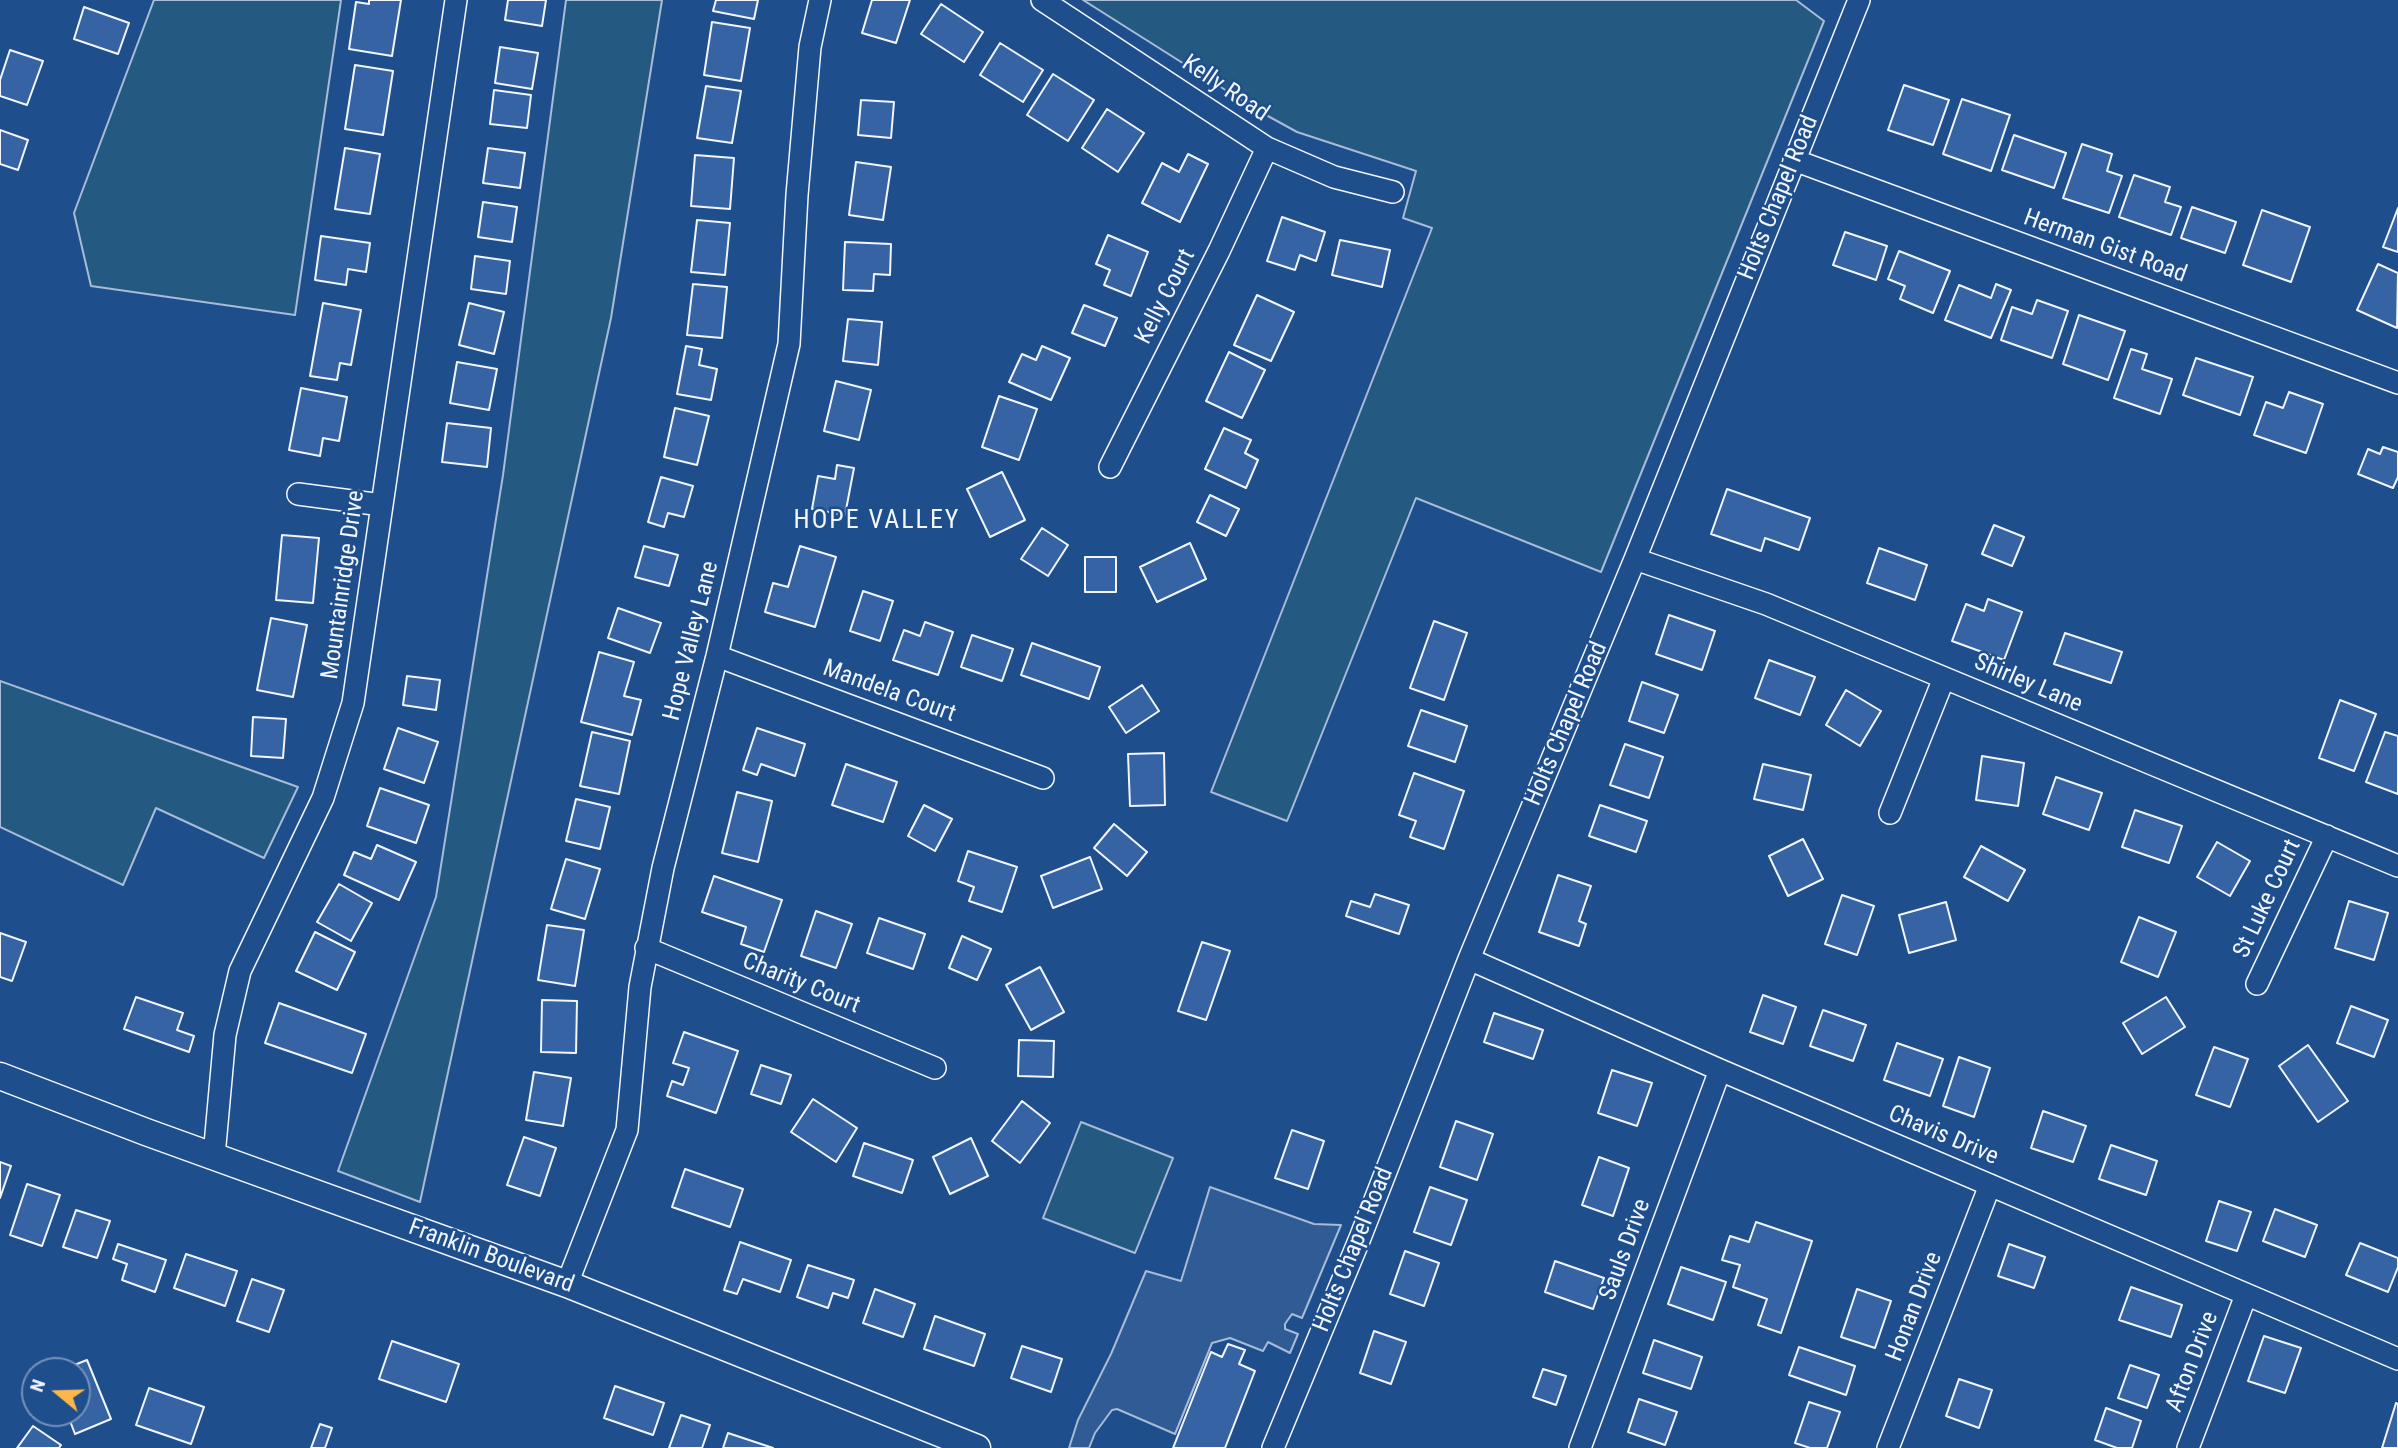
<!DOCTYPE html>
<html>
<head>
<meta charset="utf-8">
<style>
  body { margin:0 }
  #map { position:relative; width:2398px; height:1448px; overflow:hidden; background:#1f4e8c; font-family:"Roboto Condensed",sans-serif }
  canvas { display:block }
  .north { position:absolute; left:21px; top:1357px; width:70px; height:70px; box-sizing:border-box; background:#1f4e8c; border:2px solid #7391ba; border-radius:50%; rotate:289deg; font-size:19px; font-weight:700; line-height:28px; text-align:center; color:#f2f6ff }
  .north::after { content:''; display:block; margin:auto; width:24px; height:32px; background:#ffb74d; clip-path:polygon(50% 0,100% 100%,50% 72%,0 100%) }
</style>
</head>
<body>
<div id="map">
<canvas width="2398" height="1448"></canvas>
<div class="north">N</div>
</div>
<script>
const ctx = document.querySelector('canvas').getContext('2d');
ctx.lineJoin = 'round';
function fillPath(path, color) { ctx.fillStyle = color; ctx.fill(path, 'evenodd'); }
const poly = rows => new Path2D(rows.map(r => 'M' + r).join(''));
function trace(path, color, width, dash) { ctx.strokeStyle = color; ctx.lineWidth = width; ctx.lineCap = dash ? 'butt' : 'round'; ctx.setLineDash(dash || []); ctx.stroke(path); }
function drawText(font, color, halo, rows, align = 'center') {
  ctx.font = font + ' "Roboto Condensed",sans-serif'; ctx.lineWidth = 5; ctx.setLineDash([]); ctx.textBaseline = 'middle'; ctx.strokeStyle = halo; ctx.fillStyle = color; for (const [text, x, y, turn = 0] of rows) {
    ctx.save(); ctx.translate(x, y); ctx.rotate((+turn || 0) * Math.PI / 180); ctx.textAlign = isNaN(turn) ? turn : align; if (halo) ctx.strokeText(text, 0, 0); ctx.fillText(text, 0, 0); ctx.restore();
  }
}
const green = poly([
  [154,0,341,0,295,315,91,286,74,213,154,0],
  [566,0,662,0,611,318,420,1202,338,1171,436,897,503,475,566,0],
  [1083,0,1796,0,1824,21,1601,572,1416,498,1287,821,1211,792,1432,228,1403,218,1416,171,1297,132,1257,110,1083,0],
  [0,681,298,787,264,858,156,808,123,885,0,827,0,681],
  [1081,1122,1173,1158,1135,1253,1043,1218,1081,1122]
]);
const parking = poly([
  [1210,1187,1314,1224,1341,1225,1302,1318,1292,1314,1285,1324,1285,1329,1298,1334,1290,1353,1268,1342,1263,1351,1230,1338,1212,1343,1175,1434,1117,1409,1112,1410,1095,1433,1089,1448,1069,1448,1078,1420,1111,1354,1146,1271,1181,1281,1210,1187]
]);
const building = poly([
  [369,0,401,0,392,56,349,49,356,2,369,4,369,0],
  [508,0,546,0,542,26,505,20,508,0],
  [716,0,758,0,754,19,713,11,716,0],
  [872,0,910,0,896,43,862,33,872,0],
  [941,4,983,32,964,62,921,34,941,4],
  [84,7,129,23,118,54,74,39,84,7],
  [712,22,750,28,741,81,704,75,712,22],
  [1000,43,1043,70,1023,102,980,75,1000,43],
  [500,47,538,53,532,89,495,83,500,47],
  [10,50,43,61,27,105,0,96,0,80,10,50],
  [355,65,393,71,383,135,345,129,355,65],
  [1053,74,1094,100,1068,141,1027,115,1053,74],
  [1904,85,1949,100,1933,145,1888,130,1904,85],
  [706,86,741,91,732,143,697,138,706,86],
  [494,90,531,95,527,128,490,124,494,90],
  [1962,99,2010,115,1991,171,1943,154,1962,99],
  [861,100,894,102,891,138,858,135,861,100],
  [1107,109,1144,133,1118,172,1082,148,1107,109],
  [0,130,28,140,18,170,0,164,0,130],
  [2014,135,2066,153,2054,188,2002,170,2014,135],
  [2082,144,2112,154,2107,171,2122,176,2109,213,2063,198,2082,144],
  [345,148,380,154,370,214,335,209,345,148],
  [488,148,525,153,520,188,483,183,488,148],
  [1188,154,1208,164,1180,222,1142,203,1162,163,1179,172,1188,154],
  [695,155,734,158,730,209,691,206,695,155],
  [856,162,891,167,883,220,849,215,856,162],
  [2134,175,2170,187,2165,202,2181,207,2171,235,2119,217,2134,175],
  [483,202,517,207,512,242,478,237,483,202],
  [2192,207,2236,222,2225,253,2181,238,2192,207],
  [2398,208,2398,252,2383,247,2398,208],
  [2262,210,2310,227,2291,282,2243,265,2262,210],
  [1282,217,1325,232,1316,261,1300,255,1295,270,1267,261,1282,217],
  [697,220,730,223,725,275,691,272,697,220],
  [1845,232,1887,246,1876,280,1833,265,1845,232],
  [1108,235,1148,252,1131,296,1104,285,1110,270,1096,264,1108,235],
  [321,236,370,243,366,272,348,269,346,285,315,280,321,236],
  [1340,240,1390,250,1382,287,1332,275,1340,240],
  [845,242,891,244,890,275,874,274,873,291,843,290,845,242],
  [1899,251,1950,271,1933,313,1900,299,1905,286,1888,279,1899,251],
  [475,256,510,261,506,294,471,289,475,256],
  [2378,264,2398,273,2397,328,2357,310,2378,264],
  [693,284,727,287,722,338,687,335,693,284],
  [1996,284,2011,290,1991,338,1945,320,1959,285,1991,298,1996,284],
  [1257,295,1294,312,1271,361,1234,345,1257,295],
  [2037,300,2068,311,2052,358,2001,340,2012,307,2032,314,2037,300],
  [323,303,361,310,351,365,340,363,337,380,310,376,323,303],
  [469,303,504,312,494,354,459,345,469,303],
  [1084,305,1117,318,1105,346,1072,333,1084,305],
  [2079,315,2125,331,2108,380,2063,364,2079,315],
  [848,319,882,322,878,365,843,361,848,319],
  [686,346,702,349,699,365,717,369,711,400,677,394,686,346],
  [1042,346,1070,358,1051,400,1009,382,1022,354,1036,360,1042,346],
  [2131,349,2147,354,2142,369,2172,379,2160,414,2114,398,2131,349],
  [1229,352,1265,370,1242,418,1206,401,1229,352],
  [2196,358,2253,377,2240,415,2183,395,2196,358],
  [457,362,497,369,489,410,450,403,457,362],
  [836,381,871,390,859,440,824,431,836,381],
  [301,388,347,397,339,441,323,438,320,456,289,450,301,388],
  [2289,392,2323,404,2306,453,2254,435,2266,402,2283,408,2289,392],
  [999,396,1037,409,1019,460,982,447,999,396],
  [675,408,709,416,697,465,664,457,675,408],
  [447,423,491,428,487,467,442,462,447,423],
  [1224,428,1251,440,1245,453,1258,460,1246,488,1205,469,1224,428],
  [2383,447,2398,452,2398,477,2393,488,2358,474,2368,449,2380,454,2383,447],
  [837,465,854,468,845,515,812,509,818,476,835,479,837,465],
  [1002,472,1025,520,990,537,967,489,1002,472],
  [661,477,693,486,684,517,668,513,664,527,648,522,661,477],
  [1727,489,1810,518,1799,550,1765,538,1761,551,1711,534,1727,489],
  [1210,495,1239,509,1226,536,1197,522,1210,495],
  [1994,525,2024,537,2012,566,1982,554,1994,525],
  [1042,528,1068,545,1048,576,1021,559,1042,528],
  [282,535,319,538,313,603,276,600,282,535],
  [1190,543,1206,579,1157,602,1140,567,1190,543],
  [644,546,678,555,669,586,635,577,644,546],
  [800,546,836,557,815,627,765,612,773,583,788,587,800,546],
  [1879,548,1927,565,1915,600,1867,583,1879,548],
  [1085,557,1116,557,1116,592,1085,592,1085,557],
  [863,591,893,601,880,641,850,631,863,591],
  [1988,599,2022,612,2004,660,1952,641,1966,604,1984,611,1988,599],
  [618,608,661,623,650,653,608,638,618,608],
  [1669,615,1715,631,1702,670,1656,654,1669,615],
  [271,618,307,625,293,697,257,690,271,618],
  [1434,621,1467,633,1444,700,1410,688,1434,621],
  [925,622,953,632,938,675,893,660,904,630,920,636,925,622],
  [2065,633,2122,652,2111,683,2054,664,2065,633],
  [972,635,1013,649,1002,681,961,667,972,635],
  [1032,643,1100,667,1089,699,1021,675,1032,643],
  [599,652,634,662,624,696,641,700,632,735,581,722,599,652],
  [1769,660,1815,677,1800,715,1755,698,1769,660],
  [407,676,440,680,436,710,403,705,407,676],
  [1642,682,1678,695,1664,733,1629,721,1642,682],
  [1142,685,1159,711,1126,733,1109,707,1142,685],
  [1846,690,1881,711,1860,746,1826,725,1846,690],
  [2340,700,2376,714,2354,771,2319,758,2340,700],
  [1421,710,1467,726,1455,762,1408,746,1421,710],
  [253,717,286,719,283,758,251,756,253,717],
  [398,728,438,742,424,783,384,769,398,728],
  [757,728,805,744,795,776,761,764,757,775,743,770,757,728],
  [592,732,630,741,619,794,580,786,592,732],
  [2385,732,2398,736,2398,794,2366,782,2385,732],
  [1625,744,1663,757,1649,798,1610,785,1625,744],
  [1164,753,1165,805,1130,806,1128,754,1164,753],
  [1982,756,2024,763,2018,806,1976,800,1982,756],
  [846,764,897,782,883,822,832,805,846,764],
  [1763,764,1811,775,1803,810,1754,799,1763,764],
  [1414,773,1464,791,1444,849,1410,837,1416,821,1399,815,1414,773],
  [2056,777,2102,793,2089,830,2043,814,2056,777],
  [380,788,429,805,416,843,367,826,380,788],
  [737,792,772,801,758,862,722,853,737,792],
  [576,799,610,807,600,849,566,841,576,799],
  [924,805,952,819,935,851,908,836,924,805],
  [1600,805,1647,821,1636,852,1589,836,1600,805],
  [2135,810,2182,826,2169,863,2122,847,2135,810],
  [1114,824,1147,852,1127,876,1094,848,1114,824],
  [1803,839,1823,879,1788,896,1769,856,1803,839],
  [2217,842,2250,861,2230,896,2197,877,2217,842],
  [377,845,416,862,399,900,344,875,354,852,371,859,377,845],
  [1981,846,2025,870,2008,901,1964,877,1981,846],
  [968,851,1017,867,1002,912,969,901,974,887,958,881,968,851],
  [1090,857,1102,889,1053,908,1041,876,1090,857],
  [566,859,600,869,585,919,551,909,566,859],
  [1558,875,1591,886,1579,921,1586,924,1579,946,1539,932,1558,875],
  [714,876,782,900,764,952,741,944,746,927,702,912,714,876],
  [339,884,372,903,351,941,317,922,339,884],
  [1375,894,1409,905,1399,934,1346,916,1351,901,1370,907,1375,894],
  [1842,895,1874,906,1857,955,1825,944,1842,895],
  [2349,901,2388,913,2374,960,2335,948,2349,901],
  [1946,902,1956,940,1909,953,1899,915,1946,902],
  [816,911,852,924,836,968,801,956,816,911],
  [2139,917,2176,932,2158,977,2121,962,2139,917],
  [879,918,925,934,913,969,867,953,879,918],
  [547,925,584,930,575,986,538,980,547,925],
  [315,932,355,952,337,990,296,971,315,932],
  [0,933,26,942,12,981,0,977,0,933],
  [962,936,991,949,977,980,949,968,962,936],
  [1202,942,1230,951,1206,1020,1178,1011,1202,942],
  [1040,967,1064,1012,1031,1030,1006,985,1040,967],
  [1763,995,1796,1007,1783,1044,1750,1032,1763,995],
  [136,997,183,1013,177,1030,194,1036,189,1052,124,1029,136,997],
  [2166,997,2185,1027,2142,1054,2123,1023,2166,997],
  [542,1000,577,1001,576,1053,541,1052,542,1000],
  [279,1003,366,1034,352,1073,265,1043,279,1003],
  [2351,1006,2388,1020,2374,1057,2337,1043,2351,1006],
  [1823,1010,1866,1025,1853,1061,1810,1046,1823,1010],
  [1494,1013,1543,1030,1533,1059,1484,1042,1494,1013],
  [684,1032,738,1051,716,1113,667,1096,672,1081,683,1085,689,1068,673,1063,684,1032],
  [1019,1040,1054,1041,1053,1077,1018,1076,1019,1040],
  [1897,1043,1943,1059,1930,1096,1884,1080,1897,1043],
  [2308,1045,2348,1101,2318,1122,2279,1066,2308,1045],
  [2214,1047,2248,1059,2230,1107,2196,1095,2214,1047],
  [1959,1057,1990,1068,1974,1117,1943,1106,1959,1057],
  [761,1065,791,1075,781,1104,751,1094,761,1065],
  [1612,1070,1652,1083,1637,1126,1598,1113,1612,1070],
  [534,1072,571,1078,563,1126,526,1120,534,1072],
  [813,1099,857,1128,836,1162,791,1132,813,1099],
  [1022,1101,1050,1123,1020,1163,992,1141,1022,1101],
  [2043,1111,2086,1126,2073,1162,2031,1148,2043,1111],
  [1456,1121,1493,1134,1477,1180,1440,1167,1456,1121],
  [1292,1130,1324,1141,1308,1189,1275,1178,1292,1130],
  [524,1137,556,1148,540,1196,507,1185,524,1137],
  [971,1138,988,1176,950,1194,933,1157,971,1138],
  [864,1143,913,1160,902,1193,853,1176,864,1143],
  [2111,1145,2157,1161,2146,1195,2099,1179,2111,1145],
  [1599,1157,1629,1168,1613,1216,1582,1205,1599,1157],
  [0,1162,11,1166,0,1198,0,1162],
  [685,1169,743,1189,730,1227,672,1207,685,1169],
  [27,1184,60,1195,42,1246,10,1235,27,1184],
  [1430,1187,1467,1200,1451,1245,1414,1232,1430,1187],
  [2219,1201,2251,1212,2237,1251,2206,1241,2219,1201],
  [2275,1209,2317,1225,2305,1257,2263,1241,2275,1209],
  [76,1210,110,1221,97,1258,63,1247,76,1210],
  [1756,1222,1812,1241,1781,1333,1758,1325,1767,1299,1733,1287,1740,1265,1722,1260,1730,1236,1749,1242,1756,1222],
  [740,1242,791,1260,780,1292,743,1279,737,1294,724,1290,740,1242],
  [2360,1243,2398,1258,2398,1267,2388,1292,2346,1275,2360,1243],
  [118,1244,166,1260,155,1292,122,1280,127,1264,113,1259,118,1244],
  [2009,1244,2045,1257,2034,1288,1998,1276,2009,1244],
  [1405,1251,1439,1263,1424,1306,1390,1294,1405,1251],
  [186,1254,237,1271,225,1306,174,1288,186,1254],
  [1555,1261,1604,1278,1593,1309,1545,1292,1555,1261],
  [808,1265,854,1280,848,1298,833,1293,828,1308,797,1297,808,1265],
  [1681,1267,1726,1282,1713,1320,1668,1304,1681,1267],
  [252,1279,284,1290,269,1332,237,1321,252,1279],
  [2131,1287,2182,1305,2171,1337,2119,1320,2131,1287],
  [875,1289,915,1304,903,1337,863,1323,875,1289],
  [1857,1289,1891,1301,1875,1348,1841,1337,1857,1289],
  [935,1316,985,1334,974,1366,924,1349,935,1316],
  [1374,1331,1406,1342,1391,1384,1360,1373,1374,1331],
  [2264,1336,2301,1348,2285,1393,2248,1381,2264,1336],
  [1654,1340,1702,1357,1691,1389,1643,1373,1654,1340],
  [392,1341,459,1364,446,1402,379,1379,392,1341],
  [1228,1344,1245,1350,1239,1364,1255,1371,1225,1448,1173,1448,1211,1352,1222,1357,1228,1344],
  [1022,1346,1062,1359,1051,1392,1011,1378,1022,1346],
  [1799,1347,1855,1366,1846,1395,1789,1375,1799,1347],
  [87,1360,111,1419,75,1434,67,1413,77,1413,77,1371,59,1371,87,1360],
  [2130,1365,2159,1375,2147,1408,2118,1398,2130,1365],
  [1543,1369,1566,1376,1556,1405,1533,1397,1543,1369],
  [1959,1379,1992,1390,1979,1428,1946,1416,1959,1379],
  [615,1386,664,1403,653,1435,604,1418,615,1386],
  [149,1388,204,1407,191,1444,136,1425,149,1388],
  [1639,1399,1677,1412,1665,1445,1628,1432,1639,1399],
  [1809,1402,1840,1412,1827,1448,1810,1448,1795,1443,1809,1402],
  [2396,1403,2398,1404,2398,1448,2382,1448,2396,1403],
  [2106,1408,2141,1421,2132,1448,2117,1448,2095,1440,2106,1408],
  [681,1415,710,1425,702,1448,669,1448,681,1415],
  [320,1424,332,1428,325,1448,311,1448,320,1424],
  [33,1426,61,1445,59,1448,17,1448,33,1426],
  [728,1433,773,1448,723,1448,728,1433]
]);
const minor = poly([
  [1042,0,1267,148,1334,177,1393,192],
  [1794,160,2398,383],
  [1110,467,1219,251,1267,148],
  [298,494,382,505],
  [1635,559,1766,604,2398,866],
  [717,656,1043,778],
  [1890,813,1944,678],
  [646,948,935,1068],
  [1469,959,1720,1070,2398,1359],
  [2257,984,2327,836],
  [214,1156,225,1035,240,971,323,798,353,703,456,0],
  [567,1284,627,1130,640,987,663,868,717,656,789,344,797,195,810,47,820,0],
  [1273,1448,1360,1238,1469,959,1635,559,1859,0],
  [1580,1448,1720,1070],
  [1888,1448,1990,1185],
  [2188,1448,2246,1295]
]);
const tertiary = poly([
  [0,1076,146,1132,567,1284,977,1448]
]);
const streetNames = [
  ["Kelly Road",1225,89,34],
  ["Holts Chapel Road",1779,198,-68],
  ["Herman Gist Road",2105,247,20],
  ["Kelly Court",1166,297,-63],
  ["Mountainridge Drive",344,585,-82],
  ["Hope Valley Lane",692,641,-76],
  ["Shirley Lane",2028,684,23],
  ["Mandela Court",889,692,20],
  ["Holts Chapel Road",1567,724,-67],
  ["St Luke Court",2268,899,-65],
  ["Charity Court",801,984,22],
  ["Chavis Drive",1943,1136,23],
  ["Holts Chapel Road",1354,1250,-68],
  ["Sauls Drive",1626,1250,-70],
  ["Franklin Boulevard",491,1257,20],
  ["Honan Drive",1915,1307,-69],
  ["Afton Drive",2193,1362,-69]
];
const neighbourhoodNames = [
  ["HOPE VALLEY",877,521]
];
fillPath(green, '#245a82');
trace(green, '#a8bbd7', 2);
fillPath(parking, '#305b95');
trace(parking, '#a8bbd7', 2);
fillPath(building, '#3563a3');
trace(building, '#f2f6ff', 2);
trace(minor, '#f2f6ff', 24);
trace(tertiary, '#f2f6ff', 29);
trace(minor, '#1f4e8c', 21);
trace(tertiary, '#1f4e8c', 26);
drawText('24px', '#f2f6ff', '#1f4e8c', streetNames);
ctx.letterSpacing = '2px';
drawText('26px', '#f2f6ff', '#1f4e8c', neighbourhoodNames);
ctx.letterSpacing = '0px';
</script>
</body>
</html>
